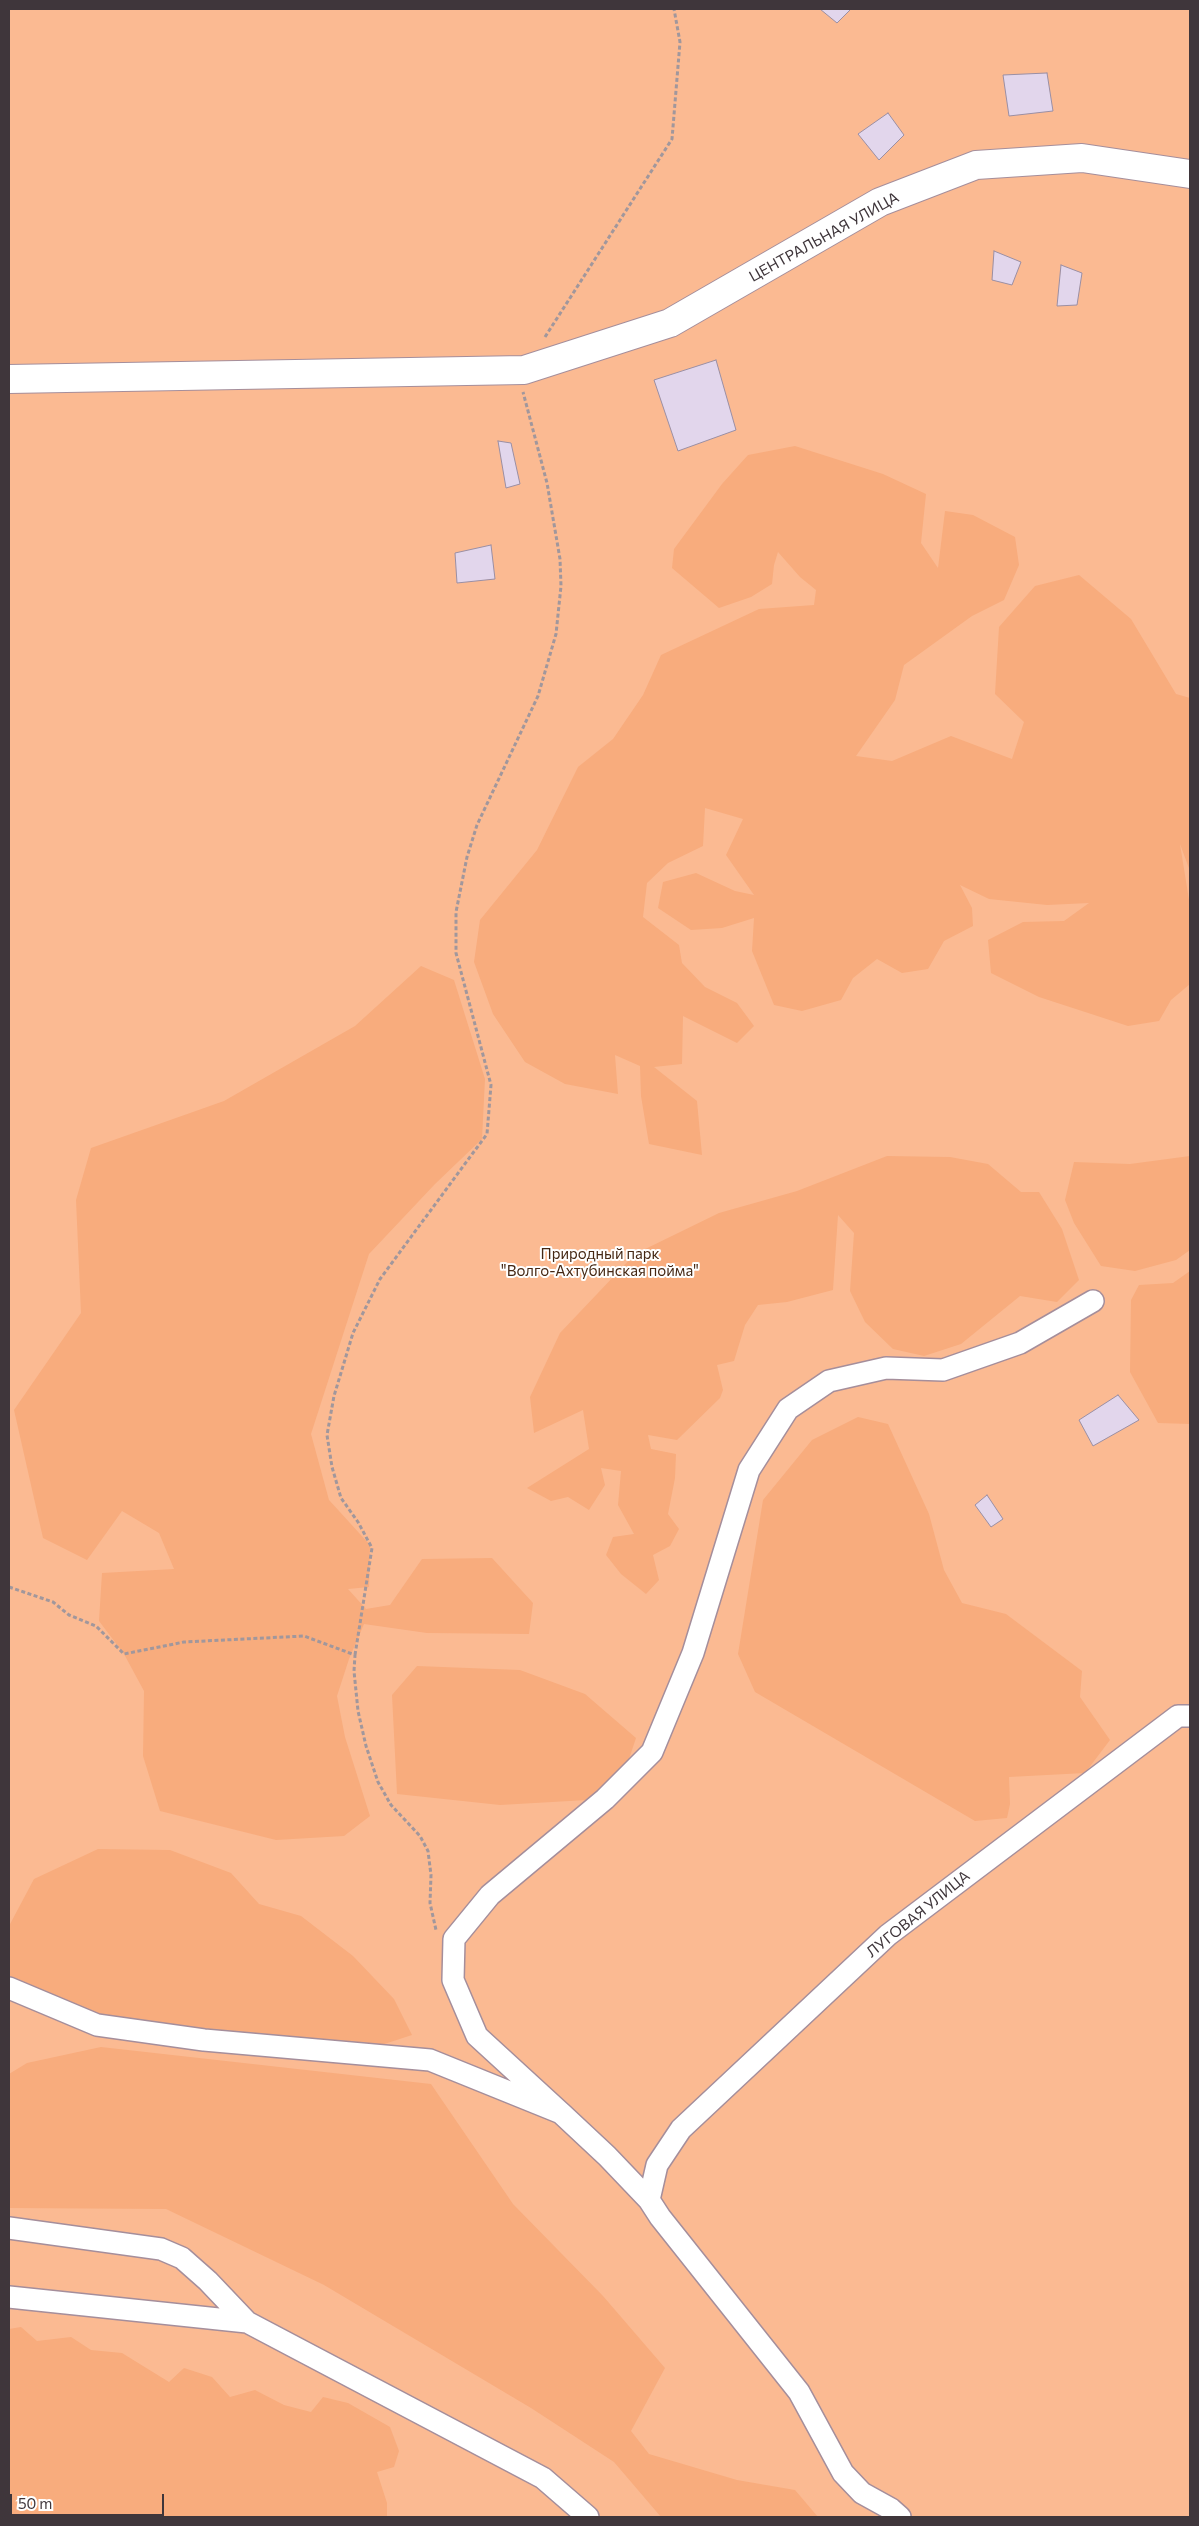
<!DOCTYPE html>
<html>
<head>
<meta charset="utf-8">
<style>
  body { margin:0 }
  #map { position:relative; width:1199px; height:2526px; overflow:hidden; background:#fff4fa; font-family:Commissioner,sans-serif }
  canvas { display:block }
  .frame { position:absolute; inset:0; border:10px solid #3f363b; pointer-events:none }
  .scale { position:absolute; left:10px; top:2494px; width:154px; height:22px; box-sizing:border-box; border:2px solid #3f363b; border-top:0; padding-left:6px; font-size:15px; line-height:18px; white-space:nowrap; color:#3f363b; -webkit-text-stroke:4px #fff; paint-order:stroke }
</style>
</head>
<body>
<div id="map">
<canvas width="1199" height="2526"></canvas>
<div class="frame"></div>
<div class="scale">50 m</div>
</div>
<script>
const ctx = document.querySelector('canvas').getContext('2d');
ctx.lineJoin = 'round';
function fillPath(path, color) { ctx.fillStyle = color; ctx.fill(path, 'evenodd'); }
const poly = rows => new Path2D(rows.map(r => 'M' + r).join(''));
function trace(path, color, width, dash) { ctx.strokeStyle = color; ctx.lineWidth = width; ctx.lineCap = dash ? 'butt' : 'round'; ctx.setLineDash(dash || []); ctx.stroke(path); }
function drawText(font, color, halo, rows, align = 'center') {
  ctx.font = font + ' Commissioner,sans-serif'; ctx.lineWidth = 4; ctx.setLineDash([]); ctx.textBaseline = 'middle'; ctx.strokeStyle = halo; ctx.fillStyle = color; for (const [text, x, y, turn = 0] of rows) {
    ctx.save(); ctx.translate(x, y); ctx.rotate((+turn || 0) * Math.PI / 180); ctx.textAlign = isNaN(turn) ? turn : align; if (halo) ctx.strokeText(text, 0, 0); ctx.fillText(text, 0, 0); ctx.restore();
  }
}
const green = poly([
  [9,9,1190,9,1190,2517,9,2517]
]);
const forest = poly([
  [795,446,883,474,926,494,921,543,938,568,945,511,973,515,1015,537,1019,565,1004,600,972,616,904,665,895,700,856,756,892,761,951,736,1012,759,1024,722,995,694,999,627,1035,586,1079,575,1131,619,1176,694,1190,698,1190,871,1180,844,1190,906,1190,984,1171,1000,1159,1021,1128,1026,1039,997,991,973,988,940,1023,922,1064,921,1089,903,1047,905,989,899,960,885,972,908,973,926,944,941,928,969,902,973,877,959,853,978,841,1000,802,1011,774,1005,752,951,754,918,722,928,691,930,658,908,663,882,696,873,735,891,754,895,726,855,743,819,705,808,703,846,668,863,647,883,643,917,679,945,682,963,705,987,737,1003,754,1026,737,1043,683,1016,682,1064,654,1067,697,1101,702,1155,649,1144,641,1096,640,1066,615,1055,618,1094,565,1084,525,1062,493,1014,474,962,480,920,537,850,578,767,613,739,643,695,661,655,759,609,814,605,816,590,800,577,778,552,774,565,772,584,751,597,719,608,672,568,674,549,722,484,748,455],
  [421,966,454,980,485,1079,482,1139,435,1184,369,1254,311,1434,329,1500,370,1545,369,1587,348,1589,366,1609,390,1605,422,1559,492,1558,533,1603,529,1634,427,1633,364,1624,349,1659,337,1696,345,1737,370,1816,344,1836,276,1840,160,1811,143,1756,144,1691,124,1654,99,1621,102,1573,174,1569,159,1533,122,1511,87,1560,43,1538,14,1410,81,1313,76,1200,91,1148,224,1101,355,1026],
  [887,1156,950,1157,988,1164,1021,1192,1039,1192,1062,1229,1079,1280,1057,1302,1020,1296,961,1344,924,1356,893,1349,865,1322,850,1291,854,1233,838,1215,833,1290,787,1302,758,1305,745,1325,734,1361,717,1365,723,1390,720,1398,677,1440,648,1435,651,1449,676,1454,675,1478,668,1514,679,1529,670,1546,653,1555,659,1580,646,1594,621,1574,606,1555,613,1537,634,1534,618,1505,621,1471,601,1468,605,1485,589,1510,568,1497,551,1501,527,1488,589,1449,583,1410,534,1433,530,1397,560,1333,635,1254,719,1213,797,1191],
  [1190,1156,1190,1250,1176,1260,1135,1271,1101,1266,1074,1223,1065,1200,1074,1162,1130,1164],
  [1190,1271,1190,1424,1158,1423,1130,1372,1131,1300,1139,1285,1173,1283],
  [858,1417,888,1424,929,1514,944,1570,962,1603,1006,1614,1082,1671,1080,1697,1110,1740,1085,1773,1009,1777,1010,1804,1007,1818,975,1821,755,1692,738,1654,763,1500,812,1440],
  [417,1666,520,1670,585,1694,636,1738,625,1771,587,1800,500,1805,397,1794,392,1695],
  [98,1849,170,1850,231,1873,259,1904,301,1916,353,1956,394,1999,412,2035,366,2050,108,2020,30,1991,9,1975,9,1926,34,1879],
  [101,2047,431,2084,513,2204,603,2296,665,2368,631,2431,649,2454,737,2480,795,2490,818,2517,661,2517,614,2462,531,2408,324,2285,166,2209,9,2208,9,2074,27,2063],
  [21,2327,37,2341,71,2337,91,2350,122,2353,169,2382,184,2368,212,2377,230,2397,255,2390,284,2405,311,2412,323,2397,348,2403,390,2427,399,2451,394,2467,377,2472,387,2503,387,2517,9,2517,9,2329]
]);
const building = poly([
  [820,9,851,9,837,23,820,9],
  [1047,73,1053,111,1009,116,1003,75,1047,73],
  [888,113,904,135,879,160,858,134,888,113],
  [994,251,1021,262,1012,285,992,280,994,251],
  [1061,265,1082,273,1077,305,1057,306,1061,265],
  [716,360,736,430,678,451,654,380,716,360],
  [498,441,511,443,520,484,506,488,498,441],
  [491,545,495,579,457,583,455,553,491,545],
  [1118,1395,1139,1420,1093,1446,1079,1420,1118,1395],
  [987,1495,1003,1519,991,1527,975,1505,987,1495]
]);
const path = poly([
  [545,337,672,139,680,42,674,9],
  [9,1587,53,1602,69,1615,96,1626,124,1654,184,1642,304,1636,355,1655,354,1671,358,1711,366,1746,378,1782,391,1805,420,1836,428,1851,431,1875,430,1903,436,1930],
  [355,1655,372,1548,358,1522,341,1498,332,1467,327,1435,334,1396,353,1333,380,1279,487,1134,491,1085,456,953,456,912,467,857,477,825,538,696,556,634,561,586,560,559,547,483,523,392]
]);
const street = poly([
  [9,1988,97,2025,204,2040,430,2060,561,2113,607,2156,649,2200,660,2217,799,2392,843,2473,862,2493,891,2509,900,2517],
  [561,2113,477,2036,453,1980,454,1939,490,1895,605,1799,652,1752,693,1653,749,1470,788,1409,829,1381,886,1368,943,1370,1020,1343,1093,1301],
  [649,2200,657,2165,681,2129,888,1935,1178,1716,1190,1716],
  [9,2228,161,2249,182,2258,208,2281,247,2322],
  [9,2297,247,2322,543,2478,588,2517]
]);
const secondary = poly([
  [9,379,524,370,670,323,880,202,976,165,1082,158,1190,174]
]);
const streetNames = [
  ["ЦЕНТРАЛЬНАЯ УЛИЦА",824,237,-29],
  ["ЛУГОВАЯ УЛИЦА",918,1914,-39]
];
const parkNames = [
  ["Природный парк",600,1254],
  ["\"Волго-Ахтубинская пойма\"",600,1271]
];
fillPath(green, '#fbba92');
fillPath(forest, '#f8ac7d');
fillPath(building, '#e2d6ec');
trace(building, '#9b8fa4', 1);
trace(street, '#a58e9b', 24);
trace(secondary, '#a58e9b', 30);
trace(path, '#a1979c', 3, [4, 2.5]);
trace(street, '#fff', 21);
trace(secondary, '#fff', 28);
drawText('15px', '#3f363b', '#fff', streetNames);
drawText('15px', '#452713', '#fff', parkNames);
</script>
</body>
</html>
